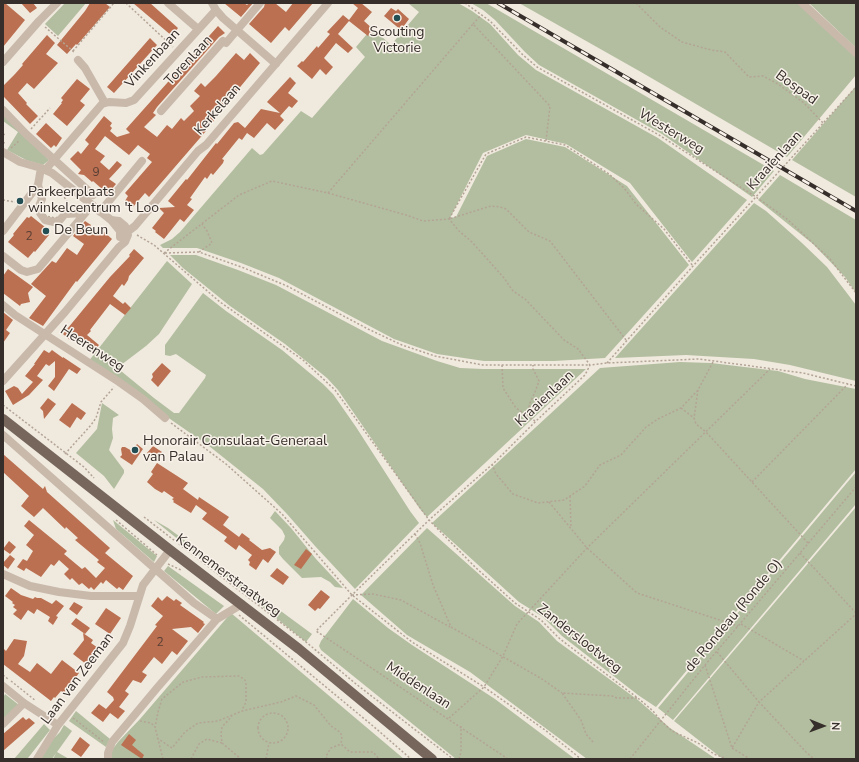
<!DOCTYPE html>
<html>
<head>
<meta charset="utf-8">
<style>
  body { margin:0 }
  #map { position:relative; width:859px; height:762px; overflow:hidden; background:#f0e9de; font-family:"Nunito Sans",sans-serif }
  canvas { display:block }
  .frame { position:absolute; inset:0; border:4px solid #362e2a; pointer-events:none }
  .north { position:absolute; left:803px; top:706px; width:40px; height:40px; -webkit-text-stroke:3px #f8f2ea; paint-order:stroke; rotate:91deg; font-size:11px; font-weight:700; line-height:16px; text-align:center; color:#362e2a }
  .north::after { content:''; display:block; margin:auto; width:14px; height:18px; background:#362e2a; clip-path:polygon(50% 0,100% 100%,50% 72%,0 100%) }
</style>
</head>
<body>
<div id="map">
<canvas width="859" height="762"></canvas>
<div class="frame"></div>
<div class="north">N</div>
</div>
<script>
const ctx = document.querySelector('canvas').getContext('2d');
ctx.lineJoin = 'round';
function fillPath(path, color) { ctx.fillStyle = color; ctx.fill(path, 'evenodd'); }
const poly = rows => new Path2D(rows.map(r => 'M' + r).join(''));
function trace(path, color, width, dash) { ctx.strokeStyle = color; ctx.lineWidth = width; ctx.lineCap = dash ? 'butt' : 'round'; ctx.setLineDash(dash || []); ctx.stroke(path); }
function drawText(font, color, halo, rows, align = 'center') {
  ctx.font = font + ' "Nunito Sans",sans-serif'; ctx.lineWidth = 3; ctx.setLineDash([]); ctx.textBaseline = 'middle'; ctx.strokeStyle = halo; ctx.fillStyle = color; for (const [text, x, y, turn = 0] of rows) {
    ctx.save(); ctx.translate(x, y); ctx.rotate((+turn || 0) * Math.PI / 180); ctx.textAlign = isNaN(turn) ? turn : align; if (halo) ctx.strokeText(text, 0, 0); ctx.fillText(text, 0, 0); ctx.restore();
  }
}
const green = poly([
  [65,3,86,3,58,36,45,24],
  [408,3,458,3,472,11,490,24,518,55,536,70,658,138,747,200,692,262,630,183,566,144,526,135,483,153,450,218,456,217,487,156,526,139,565,147,627,186,689,265,605,358,554,361,484,361,437,354,394,339,279,278,241,263,197,248,163,248,160,245,172,239,180,232,252,148,260,155,263,154,301,111,312,118,365,57,356,47,372,28,391,45,419,12],
  [471,3,486,3,774,171,752,197,662,134,539,65,525,52,495,20,483,10],
  [519,3,799,3,856,56,856,75,787,157,641,72],
  [809,3,856,3,856,48],
  [856,86,856,197,792,160],
  [3,115,49,160,43,165,26,160,7,150,18,132,3,121],
  [780,175,856,220,856,293,845,277,813,244,758,200],
  [754,203,766,211,802,243,827,267,856,305,856,381,790,365,754,359,686,355,615,358],
  [170,255,196,255,238,270,276,285,382,341,437,361,460,368,483,369,586,369,427,517,420,509,338,390,327,378,285,344,230,306,183,268],
  [167,261,192,284,159,334,146,346,121,365,121,371,154,398,174,413,179,413,205,378,206,375,176,354,170,356,165,355,165,345,203,293,226,311,282,350,323,384,333,394,356,427,410,511,419,523,355,589,315,546,287,514,263,489,209,446,88,362],
  [680,362,711,363,778,371,805,379,856,389,856,469,656,707,638,695,562,636,543,617,519,602,432,523,600,368],
  [102,403,119,415,113,418,112,429,113,438,109,450,124,470,124,473,114,489,104,476,76,453,97,429],
  [856,472,856,504,673,720,658,708],
  [856,507,856,759,723,759,674,721],
  [275,511,291,528,316,559,343,588,335,587,330,582,321,577,302,578,283,559,279,554,279,547,284,540,285,536,282,530,270,518],
  [113,520,157,556,154,562,116,529],
  [154,520,168,528,312,634,306,642],
  [427,528,515,606,539,622,557,641,638,700,670,728,716,759,587,759,470,672,407,635,361,595],
  [168,566,224,606,216,614,164,571],
  [353,599,388,628,412,645,495,699,575,759,456,759,321,650,319,646,321,641],
  [231,613,404,759,110,759,112,750,118,742,140,719],
  [5,694,19,705,3,719,3,698],
  [76,711,110,739,106,747,69,721],
  [44,724,50,730,28,758,30,759,14,759],
  [64,725,72,731,57,752,69,759,53,759,56,753,52,759,39,759,48,744,60,732]
]);
const building = poly([
  [3,3,5,3,25,20,3,47],
  [21,3,33,3,37,8,30,13],
  [90,3,105,3,110,7,77,45,76,44,67,54,57,45,85,11],
  [133,3,150,3,178,28,172,36],
  [224,3,244,3,247,5,249,3,253,3,241,17],
  [265,3,275,3,286,12,293,3,313,3,289,31,285,27,271,43,249,24,264,7],
  [352,3,361,3,372,12,364,21,374,30,368,36,349,21,338,34,353,48,348,53,336,43,324,58,333,67,326,75,320,69,312,79,297,66,302,61,303,62,317,46,318,48,330,34,327,32,343,15,349,20,358,8],
  [391,8,396,11,398,9,409,19,401,30,384,16],
  [218,26,225,33,219,37,157,107,153,113,156,115,144,127,157,137,167,125,172,129,181,118,184,121,194,111,190,106,200,96,194,91,201,83,205,87,216,76,236,53,244,60,250,53,260,63,227,103,220,111,219,109,211,117,214,121,207,128,206,131,149,197,145,193,133,207,125,201,128,196,125,193,152,162,147,158,150,154,138,145,129,155,105,136,95,149,105,156,100,162,109,170,117,161,122,165,109,179,116,184,105,197,99,192,102,189,93,181,92,182,84,175,78,174,81,170,70,159,78,151,81,154,89,144,85,140,104,116,112,123,110,126,112,128,110,131,117,137,130,133,126,129],
  [47,35,55,43,46,54,58,63,34,89,27,83,18,93,27,103,26,104,38,116,30,124,4,97,3,86,15,74,23,65,22,64],
  [150,38,157,45,114,93,107,87],
  [290,77,296,83,288,93,298,101,292,108,289,106,280,116,284,120,275,130,267,123,254,138,247,133,242,140,239,138,222,159,224,160,223,163,213,175,211,173,207,179,205,177,190,198,192,199,187,205,194,210,184,222,180,219,164,239,155,232,156,231,152,228,164,213,159,208,175,207,168,201,186,179,187,180,216,143,217,144,234,123,238,122,245,128,261,109,280,113,267,102],
  [77,79,90,89,80,101,85,105,67,126,53,114,62,103,61,103,63,100,61,98],
  [46,123,62,138,56,147,54,145,51,148,36,134],
  [31,216,50,231,48,233,49,235,35,252,34,251,28,258,8,242,14,235,13,234,27,217,29,218],
  [85,221,91,225,90,227,100,235,103,231,112,239,77,282,76,281,43,326,29,318,46,296,31,284,52,261,56,263,67,248,77,255,84,244,73,236],
  [134,249,144,258,129,276,128,280,124,286,122,284,113,296,123,304,125,302,131,308,125,315,110,304,90,330,91,331,87,335,99,345,95,350,82,339,79,342,73,338,71,341,63,334,110,277,130,256,129,255],
  [8,269,33,287,28,293,30,302,21,304,20,306,3,293,3,276],
  [3,312,13,320,6,330,10,333,3,343],
  [44,350,49,353,52,350,63,358,63,357,81,369,77,374,69,369,54,391,48,386,55,377,55,361,49,366,46,364,37,376,43,380,29,395,13,405,5,391,14,386,18,388,22,394,33,382,25,376,35,364,34,364],
  [162,363,171,371,158,387,151,380,153,377,152,374],
  [48,398,56,404,44,419,43,411,40,408],
  [72,403,86,413,81,420,77,417,70,428,59,420],
  [137,444,143,449,132,465,120,457,122,455,121,449,122,447,125,447,132,451],
  [153,446,162,452,157,459,147,453],
  [3,454,43,489,45,486,47,492,110,548,105,553,133,576,123,590,119,587,117,589,106,580,103,584,101,582,94,590,91,587,89,589,82,583,79,585,72,578,70,580,64,574,69,569,59,560,54,566,51,564,41,577,26,568,24,571,17,567,23,559,27,561,33,551,26,545,34,535,24,526,29,520,67,551,64,554,82,569,85,567,96,578,105,568,97,562,99,560,75,540,78,538,66,527,65,529,43,508,34,517,21,506,29,496,3,472],
  [157,463,188,483,183,489,198,500,199,497,229,517,223,525,239,537,242,533,250,539,249,540,262,550,270,548,276,552,268,563,263,559,256,570,249,565,250,562,248,560,252,555,239,545,236,550,224,541,227,537,202,519,207,513,196,505,191,513,173,502,174,501,172,499,174,498,164,491,162,493,155,489,147,482,153,474,151,472],
  [9,541,16,547,10,554,3,549],
  [306,549,312,554,301,569,294,565],
  [10,555,15,559,8,569,3,565,3,563],
  [277,568,289,577,283,585,270,576],
  [11,588,21,595,33,599,35,597,37,598,41,598,52,604,56,600,64,606,56,616,58,617,53,625,48,621,50,617,37,609,34,614,28,610,21,620,13,614,17,610,13,607,15,605,12,603,13,602,5,596],
  [321,590,330,597,320,609,318,608,315,611,308,605],
  [167,596,174,601,176,599,182,603,180,605,204,622,203,623,205,624,198,633,191,627,172,629,188,641,177,655,172,651,162,664,154,657,142,672,147,675,141,683,133,680,125,691,129,694,119,707,125,711,118,719,110,713,103,722,91,713,99,704,106,709,114,700,113,697,107,692,157,626,155,625,163,616,151,606,158,597,162,601],
  [74,602,83,607,77,615,69,609],
  [106,608,121,618,110,634,95,624],
  [76,618,90,628,85,634,71,624],
  [83,633,93,640,91,643,98,648,86,664,73,654,84,640],
  [14,639,27,641,24,656,18,664,30,672,37,663,51,674,62,660,79,673,64,693,61,691,55,698,54,697,51,701,3,664,3,648,6,651],
  [23,717,26,720,29,718,35,723,3,751,3,734],
  [129,734,136,740,132,745,144,755,142,759,121,745],
  [80,737,90,745,81,757,71,750]
]);
const path = poly([
  [126,3,173,47],
  [465,3,490,21,523,55,537,67,659,135,756,197,787,219,830,259,856,293],
  [636,3,660,27,682,42,711,50,725,52,749,77,763,76,778,84,804,103,823,123],
  [473,24,481,15],
  [45,27,74,52],
  [73,51,114,3],
  [31,129,50,108],
  [3,135,5,134],
  [3,142,6,144],
  [11,148,20,140],
  [50,192,59,193,63,195,68,203,68,208,65,214,63,213,61,216,55,218,46,216,43,210,44,202,42,199,46,194,50,192],
  [328,193,406,215,423,221,449,219,459,231,472,242,504,278,513,291,525,299,564,340,578,349,590,365],
  [3,200,15,202],
  [137,235,154,245,220,302,303,360,335,390,429,520,475,567,515,603,541,620,560,639,639,699,653,711,661,721,672,731,698,743,714,754,727,759],
  [199,252,212,243,207,231,202,224],
  [164,253,239,195,272,181,328,193,473,24,550,106,546,141],
  [165,253,199,252,244,268,287,286,368,329,402,345,435,356,483,365,590,365],
  [626,340,550,241,529,232,506,209,500,207,491,206,449,219,486,154,526,137,565,145,609,174,624,188,636,204,664,229,693,266],
  [607,363,693,266,856,87],
  [502,365,503,388,516,408,535,421],
  [698,390,694,418,696,424,706,432,808,543],
  [3,405,84,467,94,478],
  [681,408,694,418],
  [527,415,530,403,535,392,539,381,533,369,533,365],
  [171,423,226,464,282,514,352,595,412,642,484,687,545,730,581,759],
  [65,454,91,425,96,418,101,402,114,387],
  [492,464,496,474,513,494,538,503,564,500,585,486,600,465,621,455,646,427,658,419,681,408,698,390,713,362],
  [752,482,848,384],
  [570,496,571,528],
  [549,502,587,548,637,593,738,626],
  [144,517,306,642,356,684,453,759],
  [116,520,157,555],
  [415,534,420,543,433,585,451,627,542,679,562,693],
  [800,553,856,613],
  [168,564,181,570],
  [352,595,373,594,401,600,450,627],
  [239,615,373,726,411,759],
  [741,624,804,661],
  [717,652,759,702,856,614],
  [705,665,732,748,759,702,806,752,814,759],
  [3,675,8,679],
  [11,681,36,701],
  '258 728a15 15 0 1 1 30 0a15 15 0 1 1-30 0Z',
  [73,718,104,742],
  [449,718,484,687,503,656,517,624,528,612,587,548,770,369],
  [140,721,151,723,155,727],
  [157,738,172,748,185,732,198,723,218,721,242,711,281,702,296,696,314,705,331,726,340,732,342,736,341,744,350,752,373,752,379,759],
  [593,742,586,734,581,720,562,693,612,696,617,698,638,698],
  [222,743,241,759],
  [732,748,750,759],
  [163,759,155,727,158,712,162,699,183,682,202,677,239,676,245,680,246,684,246,702,242,710],
  [191,759,199,744,207,739,222,743,221,734,222,727,232,716],
  [266,759,269,743],
  [327,759,326,756,331,748,341,744],
  [459,759,461,752,461,726],
  [508,759,316,631,352,595,429,520,495,462,536,421,585,375,590,365,607,363,699,359,803,373,856,386],
  [630,759,705,665,856,487]
]);
const minor = poly([
  [168,3,198,29],
  [212,3,216,10,223,18,276,64],
  [802,3,856,53],
  [78,60,85,68,105,103],
  [3,62,39,21,57,3],
  [3,110,26,134,93,195],
  [161,111,223,41,226,43,260,3],
  [3,152,20,162,41,168,52,173,111,220,120,231,120,237],
  [46,169,102,104,109,102,126,103,134,100,216,10],
  [38,185,42,199,39,206,40,213,45,220,54,222,59,221,65,214,85,213],
  [100,212,142,161],
  [3,231,38,185,41,168],
  [120,233,127,232,135,226,198,151,206,145,328,3],
  [3,256,21,270,27,272,38,269,92,205],
  [3,305,15,315,119,382,143,399,165,418],
  [3,381,65,312,119,247,125,242,128,235,125,226,119,221,111,220],
  [3,435,194,603,217,619],
  [3,574,30,586,59,592,91,596,139,596],
  [3,686,24,703,58,725],
  [3,724,24,703],
  [37,759,58,725,123,643,130,626,143,585,170,550],
  [108,759,108,753,112,742,157,688,217,619,242,604]
]);
const major = poly([
  [3,419,170,550,299,649,432,759]
]);
const rail = poly([
  [498,3,856,211]
]);
const markers = [
  [397,18,4,"#234e54"],
  [20,201,4,"#234e54"],
  [46,231,4,"#234e54"],
  [135,450,4,"#234e54"]
];
const numberNames = [
  ["9",96,173],
  ["2",29,237],
  ["2",160,643]
];
const poiNames = [
  ["Scouting",397,33,"center"],
  ["Victorie",397,49,"center"],
  ["Parkeerplaats",28,193],
  ["winkelcentrum 't Loo",28,209],
  ["De Beun",54,231],
  ["Honorair Consulaat-Generaal",143,442],
  ["van Palau",143,458]
];
const streetNames = [
  ["Vinkenbaan",153,59,-48],
  ["Torenlaan",189,61,-47],
  ["Bospad",796,88,36],
  ["Kerkelaan",218,110,-49],
  ["Westerweg",671,132,31],
  ["Kraaienlaan",775,161,-48],
  ["Heerenweg",92,349,33],
  ["Kraaienlaan",545,399,-43],
  ["Kennemerstraatweg",228,576,37],
  ["de Rondeau (Ronde O)",734,616,-50],
  ["Zanderslootweg",579,639,38],
  ["Laan van Zeeman",78,679,-53],
  ["Middenlaan",418,686,33]
];
fillPath(green, '#b2be9f');
fillPath(building, '#bb7051');
trace(path, '#b3a495', 1.5, [2, 2]);
trace(minor, '#c8b9ab', 8);
trace(major, '#76665c', 10);
trace(rail, '#362e2a', 4);
trace(rail, '#f8f2ea', 2.5, [8]);
for (const [x, y, r, color] of markers) { const dot = new Path2D(); dot.arc(x, y, r, 0, 2 * Math.PI); ctx.fillStyle = color; ctx.fill(dot); trace(dot, '#f8f2ea', 1.5); }
drawText('12px', '#573e34', null, numberNames);
drawText('14px', '#362e2a', '#f8f2ea', poiNames, 'left');
drawText('14px', '#362e2a', '#f8f2ea', streetNames);
</script>
</body>
</html>
